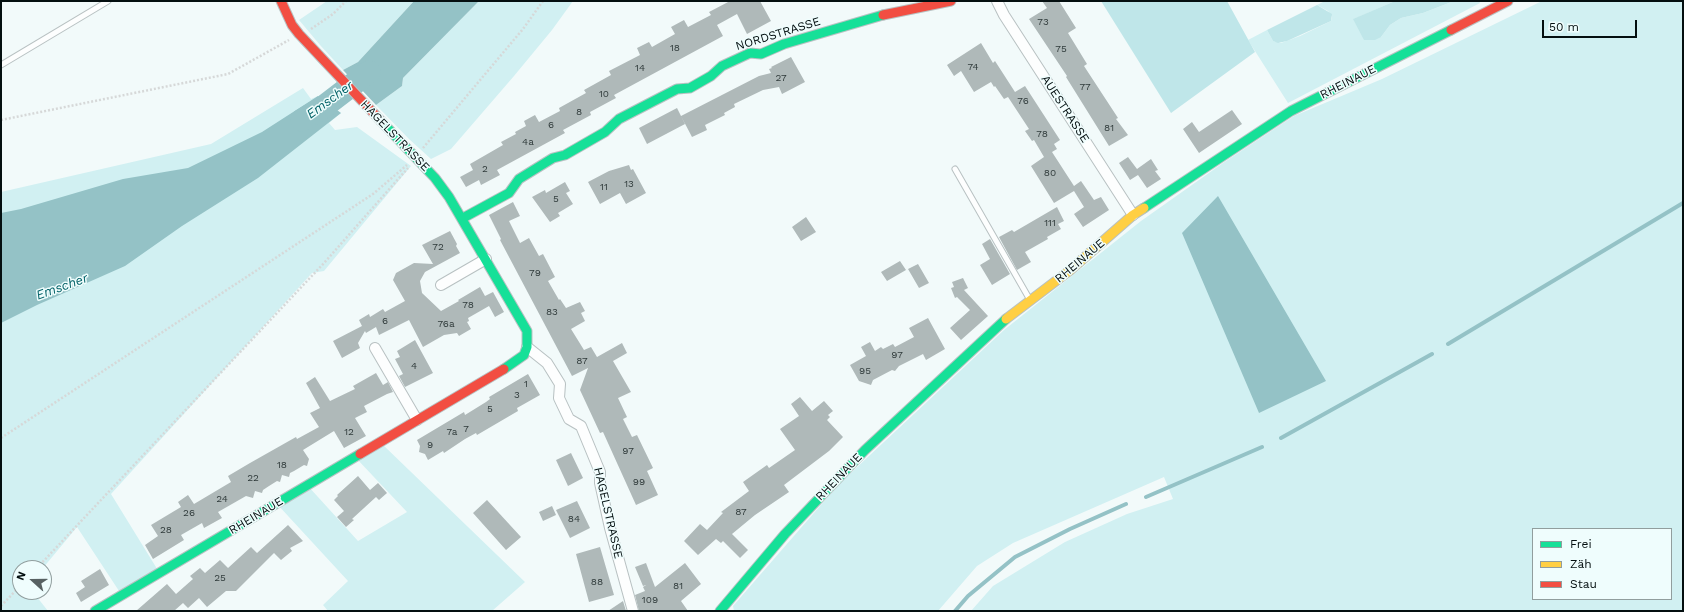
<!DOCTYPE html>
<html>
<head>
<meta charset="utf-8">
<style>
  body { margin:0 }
  #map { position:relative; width:1684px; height:612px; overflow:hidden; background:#f2fafa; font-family:"Work Sans",sans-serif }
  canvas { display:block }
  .frame { position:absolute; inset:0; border:2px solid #040f10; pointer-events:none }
  .legend { position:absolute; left:1532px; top:528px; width:140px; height:72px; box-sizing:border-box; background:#effdfd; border:1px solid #919e9e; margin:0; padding:5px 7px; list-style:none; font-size:12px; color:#040f10 }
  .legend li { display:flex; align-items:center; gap:8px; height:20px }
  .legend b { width:20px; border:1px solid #919e9e }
  .north { position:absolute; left:12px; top:560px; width:40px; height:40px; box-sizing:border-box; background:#effdfd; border:1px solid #919e9e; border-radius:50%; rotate:291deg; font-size:11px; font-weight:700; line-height:16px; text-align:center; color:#040f10 }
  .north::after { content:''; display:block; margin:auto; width:14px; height:18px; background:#576162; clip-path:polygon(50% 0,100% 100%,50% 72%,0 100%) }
  .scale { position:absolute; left:1542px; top:20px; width:95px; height:18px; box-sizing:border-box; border:2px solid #040f10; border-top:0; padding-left:5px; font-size:12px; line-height:14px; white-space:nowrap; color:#040f10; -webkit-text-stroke:3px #effdfd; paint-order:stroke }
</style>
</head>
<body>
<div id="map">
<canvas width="1684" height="612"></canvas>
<div class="frame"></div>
<ul class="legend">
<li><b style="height:5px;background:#16e098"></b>Frei</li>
<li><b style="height:5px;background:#ffcf43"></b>Zäh</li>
<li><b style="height:5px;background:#f24e42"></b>Stau</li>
</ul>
<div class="north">N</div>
<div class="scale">50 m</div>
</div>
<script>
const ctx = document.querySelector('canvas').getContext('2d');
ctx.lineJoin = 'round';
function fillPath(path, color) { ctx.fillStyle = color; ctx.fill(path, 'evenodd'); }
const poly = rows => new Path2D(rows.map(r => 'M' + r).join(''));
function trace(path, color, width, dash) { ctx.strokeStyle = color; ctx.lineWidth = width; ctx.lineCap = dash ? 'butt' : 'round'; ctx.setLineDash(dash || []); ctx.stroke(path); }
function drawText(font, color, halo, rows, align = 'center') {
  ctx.font = font + ' "Work Sans",sans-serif'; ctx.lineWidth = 3; ctx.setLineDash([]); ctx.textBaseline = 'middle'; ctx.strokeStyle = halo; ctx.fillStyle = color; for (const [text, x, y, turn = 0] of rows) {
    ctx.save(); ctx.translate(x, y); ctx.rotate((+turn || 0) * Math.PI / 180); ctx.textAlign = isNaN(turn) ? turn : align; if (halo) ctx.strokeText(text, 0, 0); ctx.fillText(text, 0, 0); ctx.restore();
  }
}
const green = poly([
  [327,1,414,1,358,62,343,70,320,45,299,20],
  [479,1,573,1,552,30,514,76,451,149,431,159,409,139,376,105,402,86,403,78],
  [1325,1,1395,1,1354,19,1381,37,1390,25,1401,18,1423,13,1454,1,1479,1,1480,3,1288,103,1248,40,1267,30,1273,41,1281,43,1300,36,1331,21,1332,17,1328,11,1317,5],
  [1542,1,1683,1,1683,611,971,611,993,586,1065,542,1127,514,1173,499,1164,477,1013,543,977,566,938,611,734,611,733,606,840,483,1004,330,1141,221,1223,163,1294,116,1382,79],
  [1533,529,1671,529,1671,599,1533,599],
  [303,88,311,99,318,96,341,113,329,123,335,130,357,127,411,166,324,271,312,273,111,494,159,572,121,594,77,527,43,568,20,568,20,592,33,592,48,611,1,611,1,192,211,144],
  [381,443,525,582,492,611,328,611,323,605,348,581,277,504,308,486,358,541,407,512,356,458]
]);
const forest = poly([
  [1101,1,1227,1,1255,52,1171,113],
  [1395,1,1454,1,1423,13,1401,18,1390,25,1381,37,1375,40,1364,40,1353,19],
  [1317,5,1332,14,1331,21,1287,41,1278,43,1273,41,1267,30]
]);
const water = poly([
  [414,1,479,1,403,78,402,86,376,105,343,70,358,62],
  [318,96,341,113,258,178,182,226,125,266,37,305,1,323,1,213,21,209,123,179,188,168,262,132],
  [1218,196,1326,381,1259,413,1182,233]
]);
const stream = poly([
  [1448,344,1683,203],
  [1281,438,1432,354],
  [1146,497,1262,447],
  [955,611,968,596,1015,557,1070,529,1126,504]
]);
const river = poly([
  [302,120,322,108,369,72]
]);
const building = poly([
  [730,1,760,1,771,21,747,34,737,14,717,25,723,36,614,95,616,98,590,112,591,115,563,130,565,133,497,170,500,175,481,185,479,180,466,187,460,177,473,170,470,164,503,145,501,142,516,134,515,132,526,126,524,121,535,115,539,122,560,111,559,108,586,93,584,90,611,75,609,71,640,55,637,48,649,42,652,47,675,34,671,27,684,20,688,27,711,15,709,12],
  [1042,1,1059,1,1076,28,1068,33,1087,64,1084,66,1118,118,1116,119,1128,135,1109,146,1066,77,1067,76,1029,19,1047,8],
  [981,43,993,63,995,61,1015,92,1025,86,1060,140,1054,144,1057,149,1052,152,1074,186,1081,181,1094,200,1101,197,1109,210,1083,227,1074,214,1084,207,1074,191,1054,203,1031,166,1044,157,1034,140,1032,141,1025,131,1029,129,1008,97,1004,99,995,86,994,87,991,82,974,92,961,71,954,76,947,65],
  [791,57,805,82,782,94,779,87,763,90,734,104,735,107,724,113,725,115,705,125,707,130,692,137,681,116,759,76,771,73,769,69,772,68,771,67],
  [677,108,685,124,647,144,639,128],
  [1232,110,1242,124,1199,153,1183,129,1192,122,1199,132],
  [1128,157,1137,169,1151,159,1158,170,1155,171,1161,179,1147,188,1138,175,1130,180,1119,163],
  [629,165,631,170,633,169,646,193,626,204,620,193,600,204,588,182,609,171],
  [565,182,570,191,566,193,573,204,558,213,560,216,550,222,532,197,545,190,546,193],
  [513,202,520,216,509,221,520,243,529,238,539,256,543,254,555,277,548,281,559,300,560,299,566,308,580,302,585,311,581,313,585,321,571,329,584,350,591,347,597,357,622,343,627,353,613,361,631,392,618,398,627,417,623,419,632,437,637,435,653,468,647,471,658,495,636,505,603,432,600,433,580,390,588,368,572,376,500,240,501,239,489,215],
  [1057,207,1064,221,1058,224,1061,229,1047,237,1048,239,1025,252,1031,262,1017,270,999,237,1012,230,1014,232],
  [806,217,816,232,801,241,792,227],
  [450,231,457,244,456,246,460,253,425,272,420,281,422,293,441,311,459,301,458,300,480,287,485,296,493,292,504,312,495,317,489,306,468,318,469,321,467,322,471,329,459,336,457,333,444,335,423,347,409,320,379,335,376,327,366,333,365,331,358,343,360,348,342,358,333,341,362,326,359,320,369,314,370,317,383,309,385,312,405,301,393,280,396,273,414,263,433,264,422,245],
  [990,239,1010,274,992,285,980,265,990,259,982,244],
  [900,261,906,270,887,281,881,272],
  [918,264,929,283,919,288,908,269],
  [963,278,968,288,964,290,988,316,961,340,950,328,970,310,957,297,955,298,951,288,954,287,952,282],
  [928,318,945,349,926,360,923,354,899,366,895,371,892,370,873,380,871,385,859,381,850,365,866,356,861,347,870,342,875,351,881,347,883,349,893,344,895,347,914,337,909,328],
  [415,340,433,373,405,387,399,376,403,374,395,359,400,357,397,351],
  [376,373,383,385,388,382,393,392,387,394,364,406,367,412,355,418,366,436,344,448,334,431,303,450,309,459,307,466,304,465,294,471,290,473,289,477,282,475,280,482,277,481,269,486,263,490,262,493,255,491,253,498,246,496,218,512,222,518,204,528,202,523,181,535,184,540,153,559,145,545,158,536,151,525,181,507,178,502,188,495,194,504,231,482,228,476,250,463,296,437,297,439,319,427,310,413,320,408,306,383,315,377,330,401,355,389,353,386],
  [528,374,540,395,517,408,518,411,477,435,476,433,465,439,444,453,443,451,428,460,425,454,419,452,420,446,417,440,464,412,465,415,486,402,490,399,489,397],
  [800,397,812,411,824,401,833,411,828,415,830,417,827,420,843,437,829,451,784,485,789,492,755,515,732,534,748,550,740,558,723,541,721,543,716,539,698,555,684,541,700,524,707,530,723,513,721,512,749,491,743,482,767,465,769,468,795,450,780,429,799,416,791,404],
  [571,453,583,478,568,486,556,460],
  [358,476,370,490,378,483,387,493,379,500,376,497,352,519,354,520,346,527,337,517,344,511,334,500,338,496,337,495],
  [487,500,521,537,506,550,473,513],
  [577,501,590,528,570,538,556,510],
  [552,506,556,515,543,521,539,512],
  [288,525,303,541,290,548,292,551,281,560,274,553,236,591,226,591,207,607,199,598,188,608,183,603,174,611,136,611,167,584,176,594,193,579,190,576,200,568,205,573,220,560,228,568,251,547,257,553],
  [600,547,614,595,589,602,576,554],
  [646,563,655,587,685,563,701,584,681,601,688,611,639,611,635,595,645,591,643,587,646,585,643,586,635,567],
  [100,569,109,585,81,602,76,593,85,587,81,581],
  [623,601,626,611,608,611]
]);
const path = poly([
  [311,29,333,14,346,1],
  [1,120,228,74,289,40],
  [423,148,523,29,543,1],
  [1,438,373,194,407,165],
  [37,568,324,263,408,168],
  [1,606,20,586]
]);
const lane = poly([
  [1,65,108,1],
  [955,169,1030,300]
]);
const street = poly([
  [997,1,1004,15,1133,215],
  [441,285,486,259],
  [527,347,547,363,560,384,559,398,569,419,581,426,600,472,600,483,610,528,633,611],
  [375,348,417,420]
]);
const fast = poly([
  [381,121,435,178,449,197,527,331,527,347,524,355,504,369],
  [1144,208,1291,111,1451,30],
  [463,218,509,193,519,179,553,158,565,155,605,132,619,119,677,89,690,88,711,76,722,66,750,53,761,54,784,44,883,15],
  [95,611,360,454],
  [720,611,785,534,865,450,1006,319]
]);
const slow = poly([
  [1006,319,1069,271,1133,215,1144,208]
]);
const jam = poly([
  [281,1,292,25,299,34,381,121],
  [883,15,951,1],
  [1451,30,1508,1],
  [360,454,504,369]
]);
const numberNames = [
  ["73",1043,22],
  ["18",675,48],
  ["75",1061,49],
  ["74",973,67],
  ["14",640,68],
  ["27",781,78],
  ["77",1085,87],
  ["10",604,94],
  ["76",1023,101],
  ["8",579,112],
  ["6",551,125],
  ["81",1109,128],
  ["78",1042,134],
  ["4a",528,142],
  ["2",485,169],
  ["80",1050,173],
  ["13",629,184],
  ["11",604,187],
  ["5",556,199],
  ["111",1050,223],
  ["72",438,247],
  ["79",535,273],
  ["78",468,305],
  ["83",552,312],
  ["6",385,321],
  ["76a",446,324],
  ["97",897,355],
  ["87",582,361],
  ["4",414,366],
  ["95",865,371],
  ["1",526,384],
  ["3",517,395],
  ["5",490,409],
  ["7",466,429],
  ["12",349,432],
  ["7a",452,432],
  ["9",430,445],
  ["97",628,451],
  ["18",282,465],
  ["22",253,478],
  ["99",639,482],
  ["24",222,499],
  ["87",741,512],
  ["26",189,513],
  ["84",574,519],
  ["28",166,530],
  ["25",220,578],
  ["88",597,582],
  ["81",678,586],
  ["109",650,600]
];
const streetNames = [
  ["NORDSTRASSE",778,34,-17],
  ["RHEINAUE",1348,82,-27],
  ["AUESTRASSE",1065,109,57],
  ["HAGELSTRASSE",395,136,46],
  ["RHEINAUE",1080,261,-40],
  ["RHEINAUE",839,477,-46],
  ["HAGELSTRASSE",608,513,77],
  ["RHEINAUE",256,516,-31]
];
const waterNames = [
  ["Emscher",330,100,-36],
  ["Emscher",62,287,-20]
];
fillPath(green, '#d1f0f2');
fillPath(forest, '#bfe6e9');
fillPath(water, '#94c2c6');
trace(stream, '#94c2c6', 4);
trace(river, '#94c2c6', 23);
fillPath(building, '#afb9b9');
trace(lane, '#b8c1c2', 7);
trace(street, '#b8c1c2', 12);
trace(fast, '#b8c1c2', 11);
trace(slow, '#b8c1c2', 11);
trace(jam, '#b8c1c2', 11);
trace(path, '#d6d8d8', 2.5, [2, 2]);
trace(lane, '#fdfefe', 5);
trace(street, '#fdfefe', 10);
trace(fast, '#16e098', 9);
trace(slow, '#ffcf43', 9);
trace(jam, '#f24e42', 9);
drawText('10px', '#2f3a3a', null, numberNames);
drawText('12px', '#040f10', '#effdfd', streetNames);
drawText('italic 13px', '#036268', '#effdfd', waterNames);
</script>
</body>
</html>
